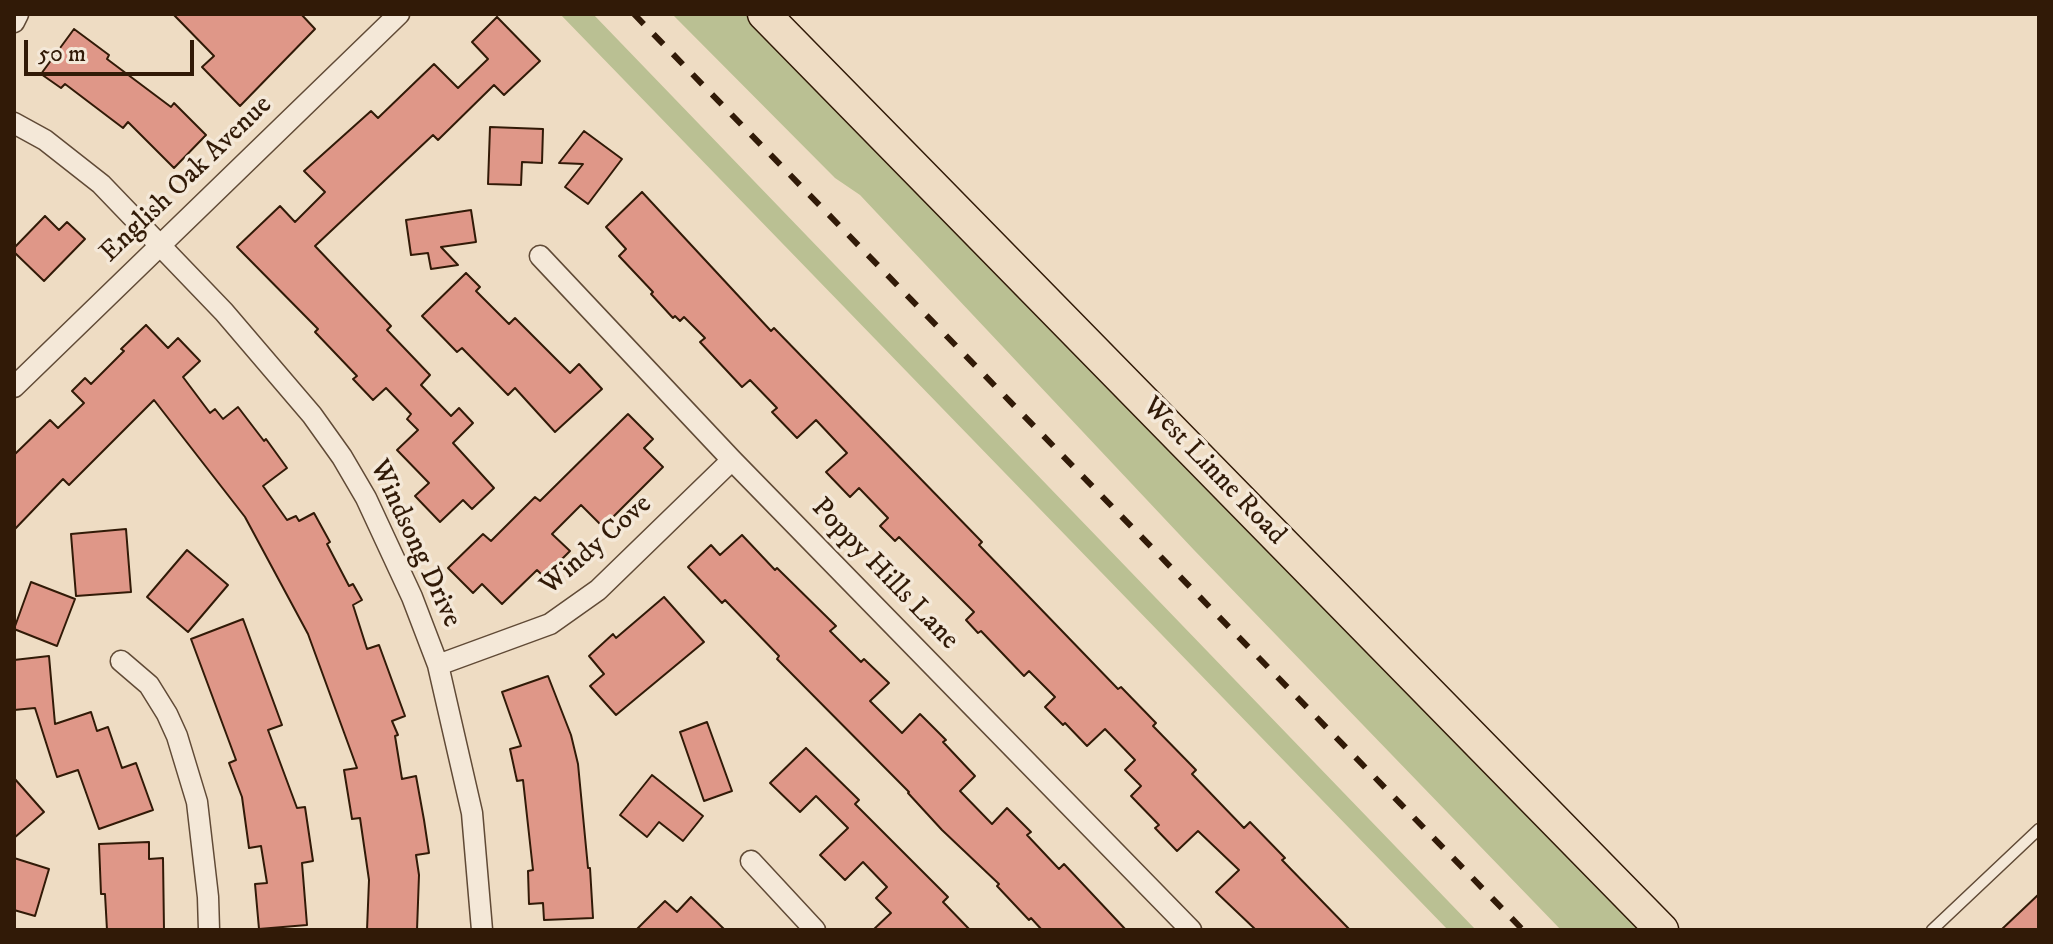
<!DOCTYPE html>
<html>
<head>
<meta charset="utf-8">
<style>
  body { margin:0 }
  #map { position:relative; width:2053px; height:944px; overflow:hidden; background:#eedcc3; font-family:"IM FELL DW Pica",serif }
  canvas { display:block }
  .frame { position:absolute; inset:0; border:16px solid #311a07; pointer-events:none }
  .scale { position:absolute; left:24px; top:40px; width:170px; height:36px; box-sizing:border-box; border:4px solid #311a07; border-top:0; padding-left:10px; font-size:24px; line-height:28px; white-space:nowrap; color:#311a07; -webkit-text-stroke:6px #f4e8d8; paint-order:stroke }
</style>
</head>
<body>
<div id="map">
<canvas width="2053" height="944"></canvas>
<div class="frame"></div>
<div class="scale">50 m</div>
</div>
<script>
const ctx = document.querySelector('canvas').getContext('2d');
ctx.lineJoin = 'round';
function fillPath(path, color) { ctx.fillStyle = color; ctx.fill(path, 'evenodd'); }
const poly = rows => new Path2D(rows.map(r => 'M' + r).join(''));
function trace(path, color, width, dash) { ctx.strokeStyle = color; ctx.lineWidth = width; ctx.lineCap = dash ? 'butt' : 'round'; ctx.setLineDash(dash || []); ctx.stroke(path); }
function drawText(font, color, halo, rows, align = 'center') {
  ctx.font = font + ' "IM FELL DW Pica",serif'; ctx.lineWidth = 7; ctx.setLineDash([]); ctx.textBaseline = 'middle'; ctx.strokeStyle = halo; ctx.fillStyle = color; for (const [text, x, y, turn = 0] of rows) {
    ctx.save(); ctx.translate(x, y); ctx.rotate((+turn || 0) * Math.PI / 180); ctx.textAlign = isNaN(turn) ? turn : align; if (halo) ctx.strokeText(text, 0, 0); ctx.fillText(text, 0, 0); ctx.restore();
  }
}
const green = poly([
  [560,14,593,14,1476,930,1448,930],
  [672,14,747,14,1645,930,1561,930,1194,550,860,195,835,178]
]);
const building = poly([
  [173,14,301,14,315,29,240,106,202,67,214,56,173,14],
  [497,17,540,61,504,95,494,85,438,140,433,135,315,246,391,326,387,330,430,375,421,385,451,416,459,408,473,423,453,443,494,488,472,509,463,500,440,522,415,496,429,483,397,450,418,430,407,419,411,414,386,388,373,400,353,379,357,376,315,332,318,329,237,247,280,206,295,222,325,192,304,171,371,111,378,118,434,64,458,88,488,59,472,42,497,17],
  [74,29,109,55,107,59,171,107,174,103,206,135,174,168,128,122,123,128,65,84,61,88,41,74,74,29],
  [490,127,543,129,542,163,522,162,521,185,488,184,490,127],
  [584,131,622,159,588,204,565,187,583,164,559,163,584,131],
  [642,192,771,331,774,328,982,542,979,545,1118,689,1121,687,1156,723,1153,726,1196,770,1192,774,1244,828,1250,822,1285,858,1282,860,1350,930,1256,930,1216,892,1239,870,1198,831,1177,851,1155,828,1159,825,1131,796,1141,786,1125,770,1135,760,1105,729,1087,746,1065,723,1063,725,1045,707,1055,697,1029,671,1024,676,981,631,978,633,966,620,974,612,899,537,895,541,880,526,888,518,859,488,850,497,826,472,847,453,816,420,797,438,772,412,777,408,750,380,742,387,700,342,705,338,684,317,680,321,675,316,673,318,651,294,653,292,619,256,626,249,606,227,642,192],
  [471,210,476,242,441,247,458,265,431,269,428,253,411,255,406,220,471,210],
  [45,216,59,230,67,222,85,239,44,281,14,252,14,248,45,216],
  [466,273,480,287,476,291,509,324,515,318,570,373,579,364,602,389,555,432,515,388,508,395,462,348,457,352,422,316,466,273],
  [146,325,168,348,178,338,200,361,183,377,210,413,215,409,223,419,238,407,264,441,266,439,287,468,263,486,287,520,296,516,299,521,314,513,330,542,327,544,349,586,353,584,362,600,353,605,367,649,379,645,405,716,392,721,398,735,395,736,402,779,416,776,424,820,429,853,416,855,419,875,417,930,367,930,369,880,360,818,352,819,344,770,357,768,308,634,245,517,154,400,69,485,63,479,14,530,14,455,50,420,58,428,84,403,72,391,85,378,91,384,124,351,121,349,146,325],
  [628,414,653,439,644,448,663,467,603,527,581,505,552,534,570,551,544,577,537,570,502,604,482,584,473,593,448,568,483,534,491,541,535,497,540,501,628,414],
  [126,529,131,592,76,596,71,534,126,529],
  [742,535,775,570,777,568,836,626,830,631,861,662,864,659,889,683,870,701,902,733,920,714,946,740,943,742,975,776,960,791,992,824,1007,808,1031,832,1027,835,1059,869,1064,864,1126,930,1042,930,1031,918,1029,920,997,886,999,884,942,830,908,793,909,792,777,659,779,656,725,600,722,603,688,567,711,545,720,555,742,535],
  [187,550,228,585,188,632,147,597,187,550],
  [31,582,75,599,57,646,14,629,31,582],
  [664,597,704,642,616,715,590,686,604,674,589,656,613,634,616,638,664,597],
  [243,619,282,725,268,730,297,808,305,807,313,861,302,863,307,925,259,929,255,884,267,883,261,846,249,848,242,797,229,763,236,760,191,639,243,619],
  [49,656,55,724,91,712,97,731,108,727,122,768,136,763,153,810,99,829,78,770,57,777,35,708,14,710,14,660,49,656],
  [548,676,571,735,578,764,588,868,590,868,593,918,544,920,543,903,529,904,528,871,533,870,523,780,517,781,510,749,521,746,502,692,548,676],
  [707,722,732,791,704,801,680,732,707,722],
  [806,748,859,800,855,804,948,897,943,902,970,930,873,930,891,913,876,898,887,887,863,862,845,880,820,855,848,828,816,796,800,812,770,783,806,748],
  [652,775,703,816,683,841,659,822,647,837,620,815,652,775],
  [14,778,44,812,14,838,14,778],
  [149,842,149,859,163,858,164,930,107,930,105,894,101,894,99,844,149,842],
  [14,858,49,869,35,916,14,910,14,858],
  [2039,894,2039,930,2001,930,2039,894],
  [691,897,725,930,636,930,665,901,677,912,691,897]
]);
const service = poly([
  [1932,930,2039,829]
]);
const minor = poly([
  [14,22,18,14],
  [14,123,45,140,101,184,224,312,312,415,342,457,366,498,412,597,438,665,472,813,482,930],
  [540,256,732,460,1191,930],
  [14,387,399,14],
  [121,661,149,685,167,714,177,736,197,802,208,897,209,930],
  [438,665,550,624,598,590,732,460],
  [751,861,815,930]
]);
const primary = poly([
  [764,14,1662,930]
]);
const rail = poly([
  [634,14,1523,930]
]);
const streetNames = [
  ["English Oak Avenue",187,180,-44],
  ["West Linne Road",1213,472,46],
  ["Windsong Drive",414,544,65],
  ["Windy Cove",597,546,-41],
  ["Poppy Hills Lane",884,575,46]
];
fillPath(green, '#bac093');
fillPath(building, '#df9788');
trace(building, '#311a07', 2);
trace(service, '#604a36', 13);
trace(minor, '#604a36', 23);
trace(primary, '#311a07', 35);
trace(service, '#f4e8d8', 10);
trace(minor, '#f4e8d8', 20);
trace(primary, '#eedcc3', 32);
trace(rail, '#311a07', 6, [14, 14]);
drawText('28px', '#311a07', '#f4e8d8', streetNames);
</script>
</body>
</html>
